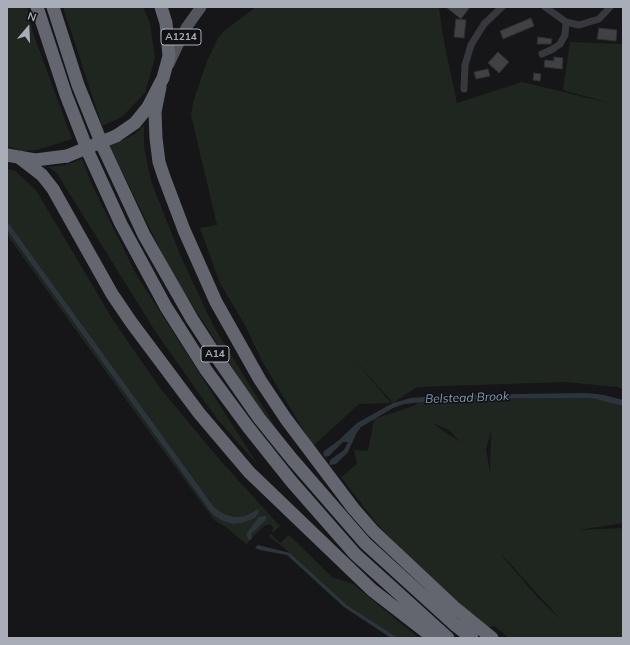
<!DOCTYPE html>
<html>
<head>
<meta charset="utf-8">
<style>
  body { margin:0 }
  #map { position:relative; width:630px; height:645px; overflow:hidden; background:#161618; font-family:Mulish,sans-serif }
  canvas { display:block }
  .frame { position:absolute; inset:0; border:8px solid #a8adb8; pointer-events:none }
  .north { position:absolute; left:8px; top:8px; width:40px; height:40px; -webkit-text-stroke:3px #111113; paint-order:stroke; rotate:19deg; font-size:11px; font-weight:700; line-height:16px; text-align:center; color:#a8adb8 }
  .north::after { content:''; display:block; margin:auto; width:14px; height:18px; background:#a8adb8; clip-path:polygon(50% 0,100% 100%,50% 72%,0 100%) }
</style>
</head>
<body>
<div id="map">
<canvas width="630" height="645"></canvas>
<div class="frame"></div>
<div class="north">N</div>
</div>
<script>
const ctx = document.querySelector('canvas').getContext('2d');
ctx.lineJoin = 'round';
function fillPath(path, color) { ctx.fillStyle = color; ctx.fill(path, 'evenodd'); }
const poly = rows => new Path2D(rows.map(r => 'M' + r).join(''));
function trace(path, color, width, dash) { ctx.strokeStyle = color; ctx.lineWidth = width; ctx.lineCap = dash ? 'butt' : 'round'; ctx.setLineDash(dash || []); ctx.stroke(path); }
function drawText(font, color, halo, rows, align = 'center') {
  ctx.font = font + ' Mulish,sans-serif'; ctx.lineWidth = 3; ctx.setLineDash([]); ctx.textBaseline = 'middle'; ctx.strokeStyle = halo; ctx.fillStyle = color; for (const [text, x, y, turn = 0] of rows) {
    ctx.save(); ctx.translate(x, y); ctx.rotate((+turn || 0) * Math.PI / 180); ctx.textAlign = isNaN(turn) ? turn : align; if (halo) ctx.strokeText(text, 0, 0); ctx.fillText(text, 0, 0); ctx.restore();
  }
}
const green = poly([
  [7,7,27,7,33,33,72,139,37,150,21,151,7,146],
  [63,7,143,7,150,23,155,58,145,93,122,117,102,126],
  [256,7,439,7,443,37,457,103,522,82,613,104,563,90,570,42,623,44,623,389,617,387,564,382,417,387,393,403,353,358,391,403,359,404,313,446,262,361,246,327,220,283,200,228,217,225,191,115,193,102,207,61,218,38,225,30],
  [144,125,144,147,151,181,181,257,214,327,278,431,256,404,171,272,110,146,135,134],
  [82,159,93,187,136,274,258,465,217,419,155,331,56,172,48,167,65,165],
  [7,169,15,171,36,190,113,320,160,388,219,459,280,526,272,533,273,527,270,524,264,526,252,538,251,534,253,531,264,522,246,534,249,541,247,545,226,527,214,520,156,441,7,235,7,230,212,514,241,523,255,510,245,516,235,517,224,514,214,507,7,221],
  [596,398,623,406,623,523,579,530,623,528,623,638,509,638,494,626,488,628,412,561,376,523,341,477,357,464,354,450,368,451,374,419,416,405,417,402,450,399],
  [432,423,449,430,460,442],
  [491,431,490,472,486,450],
  [502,556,503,556,561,620,539,599],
  [271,534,280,543,289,535,332,577,353,584,419,638,398,638,347,605,290,553,269,536]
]);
const water = poly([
  [7,221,214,507,224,514,235,517,245,516,258,509,259,512,255,518,241,523,233,524,221,520,212,514,7,230],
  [587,393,604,395,623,400,623,406,592,398,448,399,404,404,393,408,361,427,356,434,348,452,336,464,329,465,330,460,344,450,348,442,343,442,329,456,325,457,323,454,324,451,339,440,357,423,393,403,411,398,448,395],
  [266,516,267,518,264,522,251,534,252,538,249,541,246,534,259,517],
  [258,545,290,553,347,605,398,638,391,638,344,607,287,555,260,550,255,548]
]);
const building = poly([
  [446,7,470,7,461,19,446,7],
  [531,18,534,26,503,39,500,31,531,18],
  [456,19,466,20,464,38,454,37,456,19],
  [599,28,617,30,616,41,597,39,599,28],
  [538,37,552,39,551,44,537,44,538,37],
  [498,52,509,62,499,73,488,63,498,52],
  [554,57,563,58,562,69,544,67,545,60,554,61,554,57],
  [488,69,490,76,476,79,474,72,488,69],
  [534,73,541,74,540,81,533,80,534,73]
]);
const street = poly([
  [545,7,566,22,579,25,599,19,610,7],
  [542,54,553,49,560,44,565,35,566,22],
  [464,89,465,65,471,45,484,24,502,7]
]);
const primary = poly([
  [169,64,186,28,201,7]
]);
const highway = poly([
  [37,7,66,95,89,154,121,224,166,307,206,370,248,427,291,481,355,554,448,638],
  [53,7,78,85,103,147,144,235,192,319,220,362,259,418,292,459,365,543,454,624,472,638],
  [160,87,155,112,156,138,159,162,164,177,184,230,216,302,260,380,286,419,353,508,373,531,454,607,492,638],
  [116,136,135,123,148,107,163,78,169,56,166,23,161,7],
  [7,155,35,160,67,156],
  [20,158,42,175,53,189,112,294,131,322,199,413,249,472,372,590,434,638]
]);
const highwayBridge = poly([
  [67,156,116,136]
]);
const shields = [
  [181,37,40],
  [215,354,28]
];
const shieldNames = [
  ["A1214",181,37],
  ["A14",215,354]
];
const waterNames = [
  ["Belstead Brook",467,398,-2]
];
fillPath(green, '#1e261f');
fillPath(water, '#2c353c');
fillPath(building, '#404145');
trace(building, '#303034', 1);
trace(street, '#37383d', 7);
trace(primary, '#53555c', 11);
trace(highway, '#63666e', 13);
trace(highwayBridge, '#63666e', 13);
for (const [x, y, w] of shields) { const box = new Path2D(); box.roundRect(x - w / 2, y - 8, w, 16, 3); ctx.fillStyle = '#111113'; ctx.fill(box); trace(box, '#a8adb8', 1); }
drawText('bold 10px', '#a8adb8', null, shieldNames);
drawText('italic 12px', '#7f9bb3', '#111113', waterNames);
</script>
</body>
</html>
